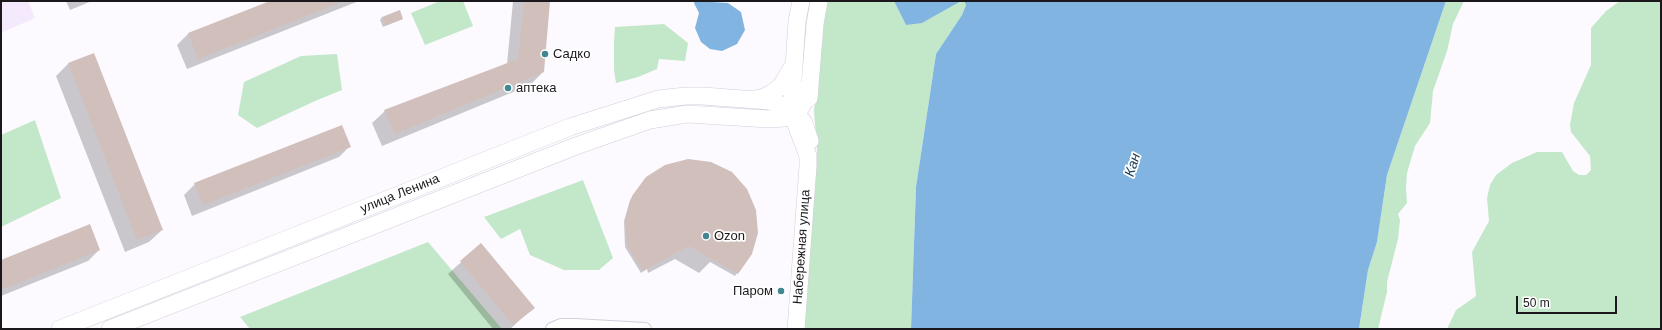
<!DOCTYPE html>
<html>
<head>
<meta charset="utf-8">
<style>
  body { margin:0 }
  #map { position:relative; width:1662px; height:330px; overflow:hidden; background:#fcf9ff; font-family:Arial,sans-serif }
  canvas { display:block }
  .frame { position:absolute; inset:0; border:2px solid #1a181c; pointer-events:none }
  .scale { position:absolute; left:1516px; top:296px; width:101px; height:18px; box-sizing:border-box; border:2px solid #1a181c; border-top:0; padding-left:5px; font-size:12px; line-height:14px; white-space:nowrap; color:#1a181c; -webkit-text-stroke:3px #fff; paint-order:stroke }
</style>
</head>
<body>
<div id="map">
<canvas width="1662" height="330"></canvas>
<div class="frame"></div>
<div class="scale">50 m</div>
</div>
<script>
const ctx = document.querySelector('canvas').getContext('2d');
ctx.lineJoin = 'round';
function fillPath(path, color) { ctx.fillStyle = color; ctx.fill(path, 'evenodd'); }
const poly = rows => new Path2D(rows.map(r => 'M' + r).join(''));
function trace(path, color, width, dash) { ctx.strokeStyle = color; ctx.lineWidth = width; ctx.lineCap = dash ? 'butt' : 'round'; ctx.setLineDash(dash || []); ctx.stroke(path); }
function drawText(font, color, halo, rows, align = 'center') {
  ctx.font = font + ' Arial,sans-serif'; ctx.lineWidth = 3.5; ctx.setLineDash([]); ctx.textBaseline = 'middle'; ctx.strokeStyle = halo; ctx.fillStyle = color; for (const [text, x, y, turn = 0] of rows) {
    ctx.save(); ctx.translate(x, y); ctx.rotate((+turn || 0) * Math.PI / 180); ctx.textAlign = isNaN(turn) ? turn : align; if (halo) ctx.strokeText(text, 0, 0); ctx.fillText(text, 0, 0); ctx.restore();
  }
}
const built = poly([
  [1,1,28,1,35,18,1,33]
]);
const green = poly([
  [440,1,463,1,473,26,425,45,411,13],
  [826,1,894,1,906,25,934,16,957,2,964,1,966,5,962,15,936,54,916,187,911,329,802,329,817,150,814,111],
  [1446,1,1464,1,1453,24,1447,51,1433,91,1430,123,1415,146,1407,173,1406,188,1407,203,1398,214,1400,220,1398,239,1387,282,1387,292,1378,329,1359,329,1368,270,1377,242,1387,175],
  [1620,1,1661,1,1661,329,1447,329,1456,310,1476,296,1472,252,1489,221,1487,198,1490,185,1496,175,1512,163,1537,152,1562,152,1573,171,1579,175,1586,175,1591,170,1590,156,1571,132,1570,125,1574,103,1591,65,1591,28,1606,11],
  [664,24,688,43,685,61,659,59,657,69,638,77,616,83,614,70,614,41,615,27],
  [337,54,342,90,315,101,257,128,238,115,244,82,301,56],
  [35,120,61,198,1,227,1,135],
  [583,180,613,258,599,270,564,270,530,255,520,229,501,239,484,217],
  [428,242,502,329,250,329,240,317]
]);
const water = poly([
  [695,1,728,3,741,12,745,30,737,44,722,51,710,49,701,42,695,28,699,13,694,3],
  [894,1,961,1,922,23,906,25],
  [964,1,1446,1,1387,175,1377,242,1368,270,1359,329,911,329,916,187,936,54,962,15,966,5]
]);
const shadow = poly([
  [66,1,92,1,70,10],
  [273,1,359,1,187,69,177,45,188,34],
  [513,1,549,1,543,72,530,85,382,146,372,123,385,111,507,64],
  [382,17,402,19,383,27,380,20],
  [93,54,162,230,149,242,125,252,56,76,68,64],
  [350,146,339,157,192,216,184,195,195,184],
  [644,181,751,254,735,276,710,262,699,273,675,259,648,273,647,269,641,273,625,247,624,221,630,200],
  [480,245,533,308,510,329,493,329,448,274],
  [99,250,88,261,1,296,1,261]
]);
const building = poly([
  [270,1,344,1,198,59,188,33],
  [524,1,550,1,544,72,395,134,384,110,518,59],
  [400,10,403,19,385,26,382,17],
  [94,53,163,230,137,240,68,63],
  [342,125,351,147,203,205,194,183],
  [688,159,711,162,732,172,747,189,756,210,758,233,752,254,738,274,689,246,643,271,627,245,625,219,632,196,646,177,665,165],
  [90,224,100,250,1,290,1,260],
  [481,243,535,308,513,325,460,261]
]);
const street = poly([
  [552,329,561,325,575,325,645,329]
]);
const secondary = poly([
  [809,98,815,24,819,1],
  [755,99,762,98,772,93,781,86,792,68],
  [60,329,570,127,658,99,686,96,703,96,769,101,778,104,789,108,797,115,804,123,810,141],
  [110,329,576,146,650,120,687,114,769,119,785,118,799,111,807,96,809,86],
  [796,329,808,166,808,156,797,127,793,112,792,96,797,21,801,1]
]);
const markers = [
  [545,54,4,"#408791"],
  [508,88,4,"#408791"],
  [706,236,4,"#408791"],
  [781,291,4,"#408791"]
];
const poiNames = [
  ["Садко",553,54],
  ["аптека",516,88],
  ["Ozon",714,236],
  ["Паром",773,291,"right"]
];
const streetNames = [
  ["улица Ленина",400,194,-22],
  ["Набережная улица",802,247,-86]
];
const waterNames = [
  ["Кан",1133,165,-73]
];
fillPath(built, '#f5e9fe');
fillPath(green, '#c3e8c9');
fillPath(water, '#81b4e0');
fillPath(shadow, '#0003');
fillPath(building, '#d0bfba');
trace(street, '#d4cddb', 14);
trace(secondary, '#d4cddb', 18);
trace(street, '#fff', 12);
trace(secondary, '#fff', 17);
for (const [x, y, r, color] of markers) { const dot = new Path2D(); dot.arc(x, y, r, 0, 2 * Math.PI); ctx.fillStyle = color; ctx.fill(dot); trace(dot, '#fff', 1.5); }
drawText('13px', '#1a181c', '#fff', poiNames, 'left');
drawText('13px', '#1a181c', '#fff', streetNames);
drawText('italic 14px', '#133957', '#fff', waterNames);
</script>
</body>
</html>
